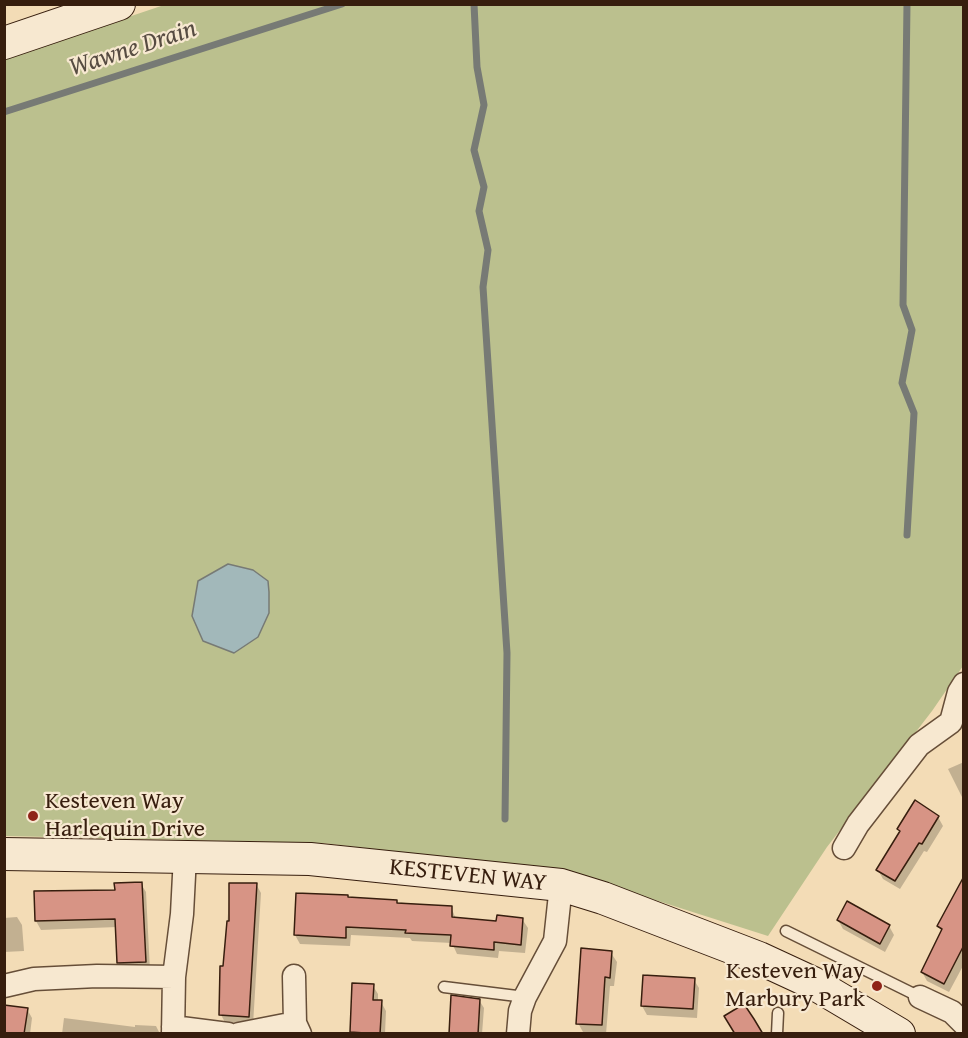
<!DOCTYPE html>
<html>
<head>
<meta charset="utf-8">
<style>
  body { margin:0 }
  #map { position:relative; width:968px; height:1038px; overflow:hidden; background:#f3dcb6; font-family:"Gentium Book Plus",serif }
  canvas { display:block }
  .frame { position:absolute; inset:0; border:6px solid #371e0e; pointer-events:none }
</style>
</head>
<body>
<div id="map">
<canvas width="968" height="1038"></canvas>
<div class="frame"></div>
</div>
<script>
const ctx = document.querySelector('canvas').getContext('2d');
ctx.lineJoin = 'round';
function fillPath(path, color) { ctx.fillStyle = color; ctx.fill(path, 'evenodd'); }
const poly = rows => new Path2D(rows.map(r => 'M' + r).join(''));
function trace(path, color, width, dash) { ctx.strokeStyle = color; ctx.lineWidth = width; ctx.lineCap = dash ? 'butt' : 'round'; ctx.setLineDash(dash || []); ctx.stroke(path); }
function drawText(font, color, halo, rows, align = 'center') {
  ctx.font = font + ' "Gentium Book Plus",serif'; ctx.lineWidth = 4.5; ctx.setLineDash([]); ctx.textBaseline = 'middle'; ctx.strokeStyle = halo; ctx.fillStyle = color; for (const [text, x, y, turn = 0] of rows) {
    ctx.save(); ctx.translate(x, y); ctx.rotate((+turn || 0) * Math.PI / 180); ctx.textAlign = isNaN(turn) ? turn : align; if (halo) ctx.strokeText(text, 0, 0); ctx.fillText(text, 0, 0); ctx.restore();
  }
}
const green = poly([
  [164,5,963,5,963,666,932,711,827,847,768,936,567,872,323,843,5,836,4,59]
]);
const water = poly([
  [228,564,253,570,268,581,269,592,269,613,258,637,234,653,203,641,192,616,198,581,228,564]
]);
const shadow = poly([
  [964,762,964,801,948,769],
  [938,817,943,826,927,852,924,851,900,889,883,879,878,870],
  [964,881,964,964,949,992,927,981,922,972,942,932,939,926],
  [141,884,146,892,150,971,123,971,118,962,117,927,41,930,36,921,36,893,116,891],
  [230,884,256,884,261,893,253,1025,226,1024,221,1015],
  [349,898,451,907,456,919,497,923,522,919,528,928,525,953,499,951,498,958,457,954,452,943,412,941,410,938,351,935,350,946,300,944,295,935],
  [17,917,22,925,24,951,4,952,4,918],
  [838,920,889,926,894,935,885,952,843,929],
  [611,953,617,962,614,986,610,986,606,1034,583,1032,578,1023],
  [694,980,699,988,697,1018,647,1015,642,1006],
  [373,986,378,994,378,1002,381,1002,386,1011,385,1034,353,1034,351,1031],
  [479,1000,484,1008,482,1034,451,1034],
  [27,1009,32,1018,30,1034,4,1034],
  [64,1018,135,1027,135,1025,156,1026,160,1034,62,1034]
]);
const stream = poly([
  [474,4,477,67,484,105,474,150,484,187,479,211,488,250,483,287,507,653,505,819],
  [4,112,342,4],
  [907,535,914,413,902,383,912,330,903,305,907,4]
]);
const building = poly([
  [915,800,939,816,922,844,919,843,895,881,876,870,900,831,897,829,915,800],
  [963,878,963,947,944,984,921,972,942,929,937,926,963,878],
  [142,882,146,962,117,963,115,919,35,921,34,891,115,890,114,883,142,882],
  [229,883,257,883,249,1017,219,1015,220,966,223,966,227,921,229,921,229,883],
  [296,893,348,895,348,897,397,900,397,903,452,906,452,917,496,921,497,915,523,918,521,945,494,942,494,950,450,946,451,935,405,933,406,930,346,927,346,938,294,935,296,893],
  [847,901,890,925,880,944,837,920,847,901],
  [581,948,612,951,610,978,605,977,602,1025,576,1024,581,948],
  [643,975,695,978,693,1009,641,1006,643,975],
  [352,983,374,984,373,1000,382,1000,380,1034,350,1032,352,983],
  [451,995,480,999,478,1034,449,1034,451,995],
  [744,1004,754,1019,763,1034,735,1034,724,1016,744,1004],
  [4,1005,28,1008,24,1034,4,1034,4,1005]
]);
const lane = poly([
  [786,931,920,997],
  [444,987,525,997],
  [777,1034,778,1013]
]);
const street = poly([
  [844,848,858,824,919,745,951,722,959,692,964,684],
  [294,976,295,1023,300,1034],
  [4,986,34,979,97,976,174,977],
  [920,997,952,1012,964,1024],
  [173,1027,228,1034],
  [173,1034,174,977,182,914,185,856],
  [239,1034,295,1023],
  [518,1034,520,1011,525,997,555,941,561,885]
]);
const secondary = poly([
  [4,43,119,4],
  [4,854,310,859,561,885,603,898,759,958,813,983,899,1034]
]);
const markers = [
  [33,816,6,"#8f2418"],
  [877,986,6,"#8f2418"]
];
const poiNames = [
  ["Kesteven Way",45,802],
  ["Harlequin Drive",45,830],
  ["Kesteven Way",865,972,"right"],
  ["Marbury Park",865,1000,"right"]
];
const streetNames = [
  ["KESTEVEN WAY",468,876,6]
];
const waterNames = [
  ["Wawne Drain",133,49,-18]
];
fillPath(green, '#bbc08e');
fillPath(water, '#a2b8ba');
trace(water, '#777a75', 1.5);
fillPath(shadow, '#0003');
trace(stream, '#777a75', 7);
fillPath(building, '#d79485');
trace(building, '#371e0e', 1.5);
trace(lane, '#664e38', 13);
trace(street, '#664e38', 25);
trace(secondary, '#371e0e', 34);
trace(lane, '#f7e8d0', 10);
trace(street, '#f7e8d0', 22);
trace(secondary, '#f7e8d0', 32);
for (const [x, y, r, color] of markers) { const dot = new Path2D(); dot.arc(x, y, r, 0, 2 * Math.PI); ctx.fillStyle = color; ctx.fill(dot); trace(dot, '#f7e8d0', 2); }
drawText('24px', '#371e0e', '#f7e8d0', poiNames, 'left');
drawText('24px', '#371e0e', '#f7e8d0', streetNames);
drawText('italic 26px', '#574c42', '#f7e8d0', waterNames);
</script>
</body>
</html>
